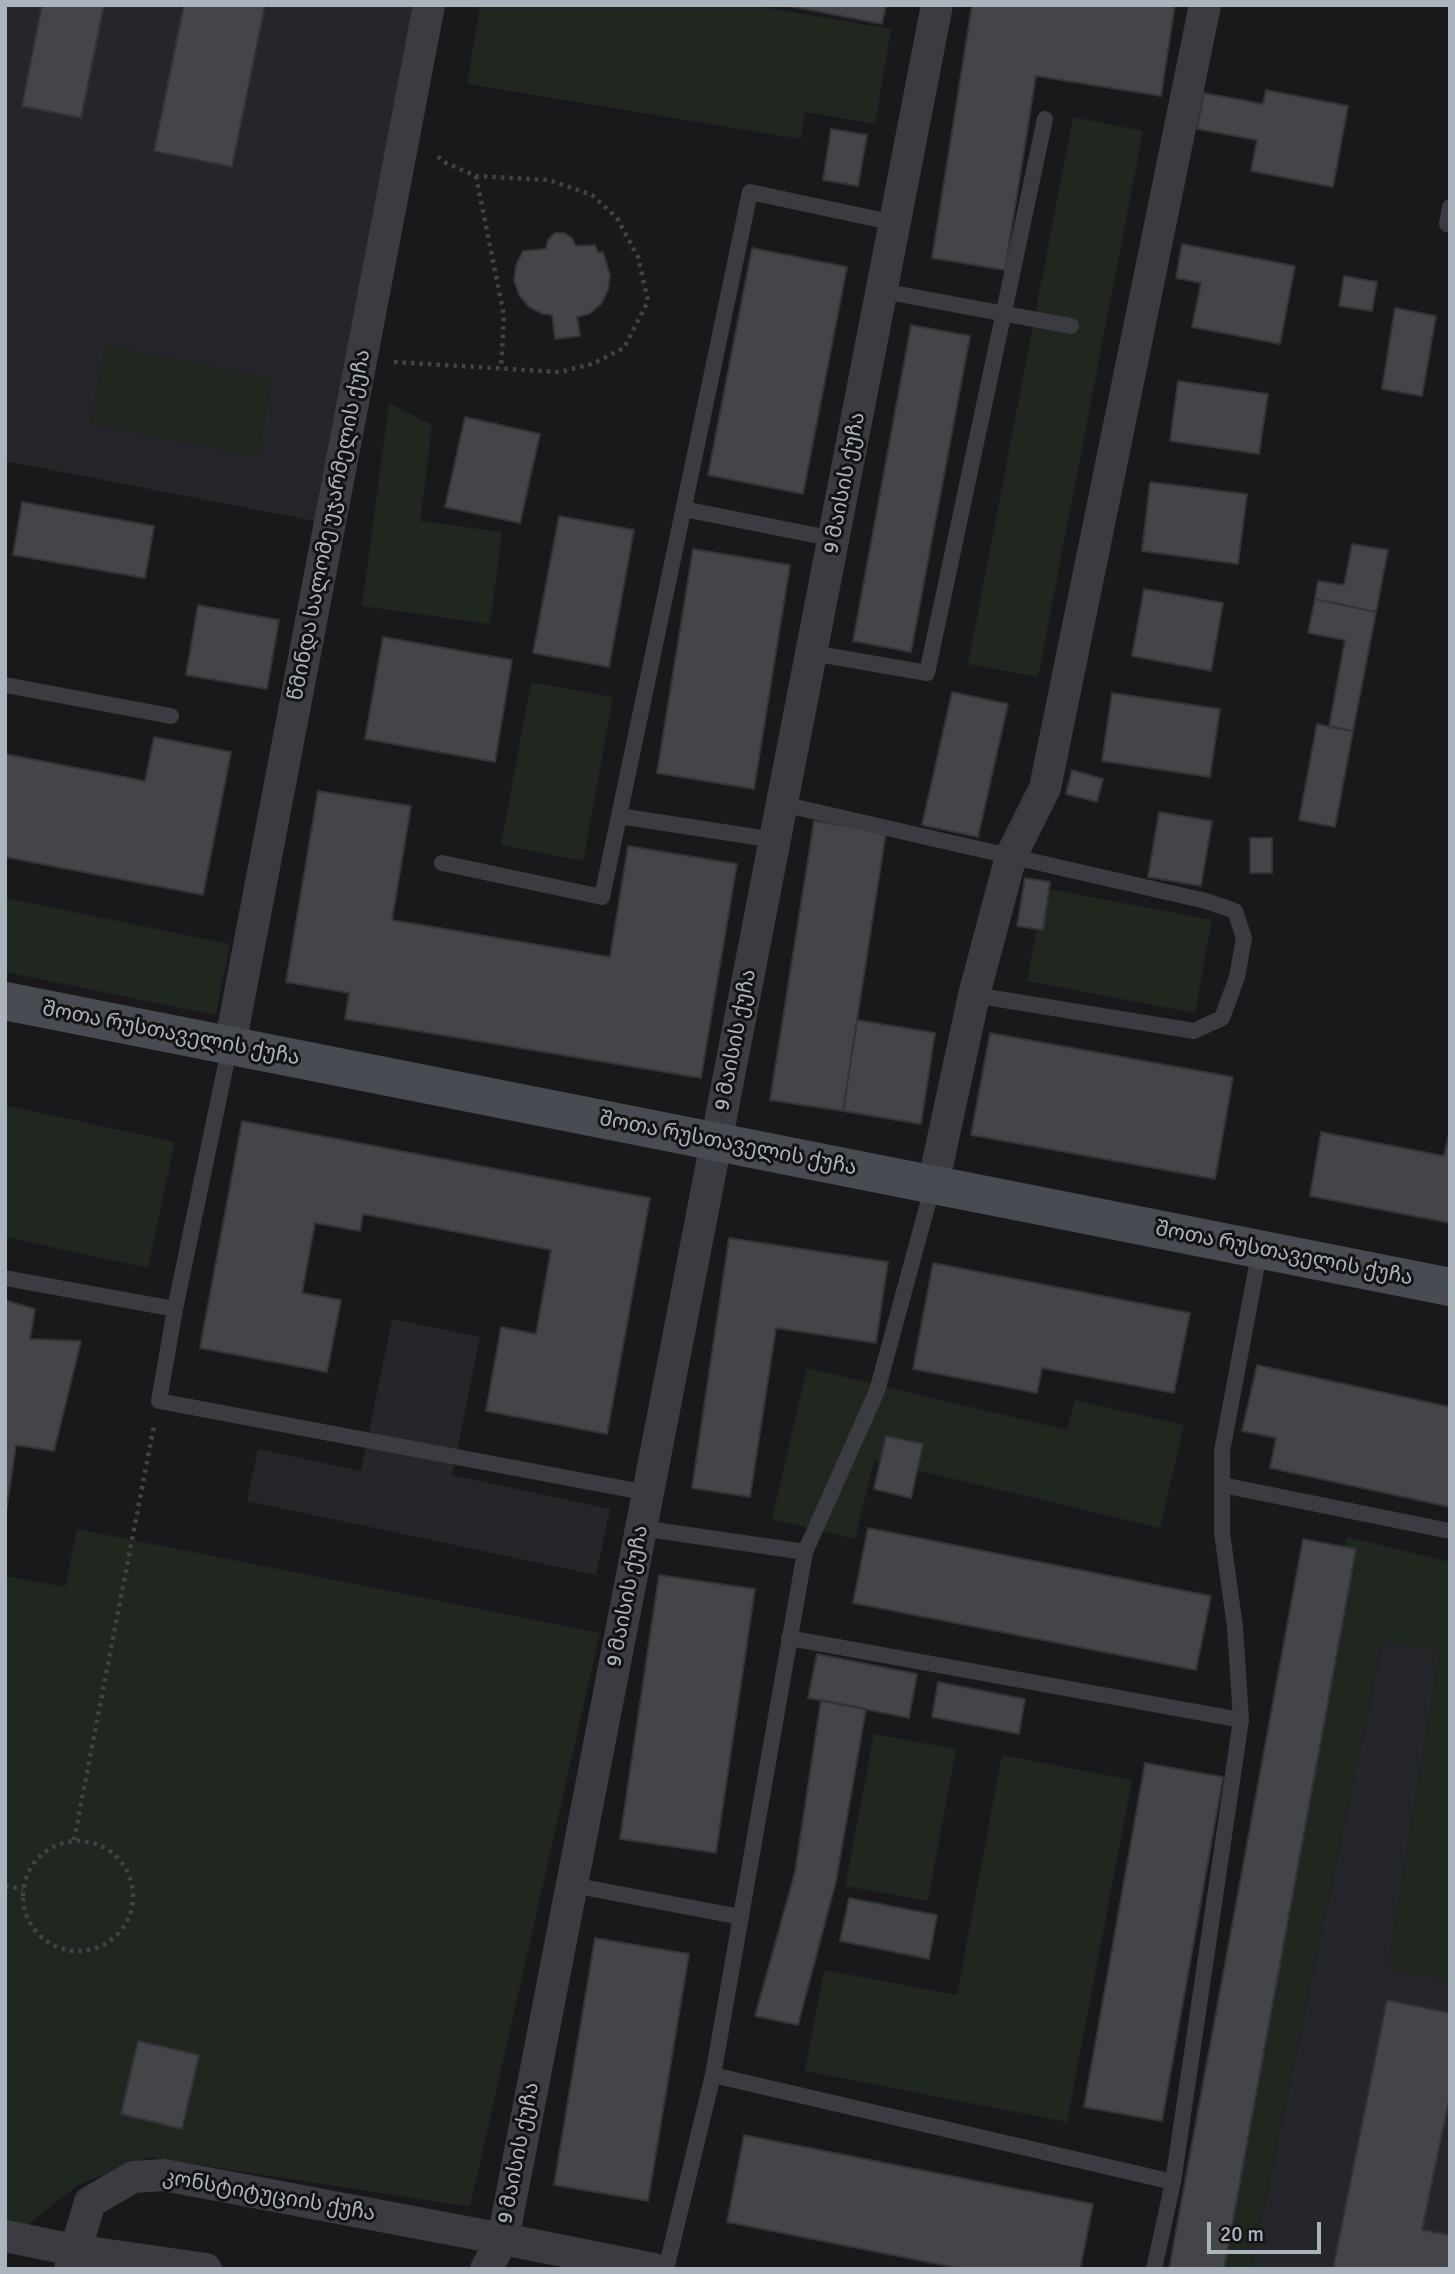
<!DOCTYPE html>
<html>
<head>
<meta charset="utf-8">
<style>
  body { margin:0 }
  #map { position:relative; width:1455px; height:2274px; overflow:hidden; background:#19191c; font-family:Signika,sans-serif }
  canvas { display:block }
  .frame { position:absolute; inset:0; border:7px solid #abb3bc; pointer-events:none }
  .scale { position:absolute; left:1207px; top:2222px; width:114px; height:32px; box-sizing:border-box; border:4px solid #abb3bc; border-top:0; padding-left:9px; font-size:21px; line-height:24px; white-space:nowrap; color:#abb3bc; -webkit-text-stroke:5px #141417; paint-order:stroke }
</style>
</head>
<body>
<div id="map">
<canvas width="1455" height="2274"></canvas>
<div class="frame"></div>
<div class="scale">20 m</div>
</div>
<script>
const ctx = document.querySelector('canvas').getContext('2d');
ctx.lineJoin = 'round';
function fillPath(path, color) { ctx.fillStyle = color; ctx.fill(path, 'evenodd'); }
const poly = rows => new Path2D(rows.map(r => 'M' + r).join(''));
function trace(path, color, width, dash) { ctx.strokeStyle = color; ctx.lineWidth = width; ctx.lineCap = dash ? 'butt' : 'round'; ctx.setLineDash(dash || []); ctx.stroke(path); }
function drawText(font, color, halo, rows, align = 'center') {
  ctx.font = font + ' Signika,"Noto Sans Georgian",sans-serif'; ctx.lineWidth = 6; ctx.setLineDash([]); ctx.textBaseline = 'middle'; ctx.strokeStyle = halo; ctx.fillStyle = color; for (const [text, x, y, turn = 0] of rows) {
    ctx.save(); ctx.translate(x, y); ctx.rotate((+turn || 0) * Math.PI / 180); ctx.textAlign = isNaN(turn) ? turn : align; if (halo) ctx.strokeText(text, 0, 0); ctx.fillText(text, 0, 0); ctx.restore();
  }
}
const built = poly([
  [5,5,417,5,315,521,5,461],
  [392,1319,480,1337,452,1475,610,1509,596,1575,247,1501,258,1449,361,1471],
  [1383,1641,1450,1652,1450,2269,1251,2269]
]);
const green = poly([
  [480,5,751,5,891,29,875,124,805,112,801,139,467,84],
  [1073,117,1143,131,1038,677,968,664],
  [105,345,273,378,258,457,89,424],
  [389,403,432,425,420,521,502,532,490,624,362,606],
  [531,682,613,697,583,861,501,845],
  [1044,888,1212,920,1195,1013,1027,981],
  [5,898,230,944,216,1015,5,972],
  [5,1105,175,1142,148,1268,5,1237],
  [807,1368,1067,1430,1075,1400,1184,1425,1160,1528,874,1460,855,1539,772,1519],
  [77,1529,600,1633,470,2207,148,2157,78,2185,27,2225,5,2220,5,1576,65,1587],
  [1347,1537,1450,1562,1450,1981,1387,1968,1439,1651,1383,1641,1251,2269,1169,2269,1184,2192,1220,2194],
  [874,1734,956,1749,928,1901,845,1886],
  [1002,1755,1132,1780,1067,2122,805,2071,824,1970,957,1995]
]);
const building = poly([
  [42,5,104,5,81,118,22,106,42,5],
  [184,5,265,5,232,167,154,151,184,5],
  [784,5,886,5,882,24,784,5],
  [972,5,1175,5,1161,96,1036,76,1005,270,932,258,972,5],
  [1266,90,1348,106,1333,187,1251,171,1257,140,1197,129,1204,93,1263,104,1266,90],
  [831,129,867,135,858,186,823,180,831,129],
  [555,233,564,233,572,238,576,246,595,245,598,253,603,252,610,275,608,290,601,304,589,314,577,317,580,336,555,339,552,315,543,314,529,307,519,295,514,280,516,265,523,251,546,249,548,240,555,233],
  [1182,244,1295,266,1280,344,1192,327,1201,283,1176,278,1182,244],
  [752,248,847,267,803,494,708,475,752,248],
  [1344,276,1377,282,1372,311,1339,306,1344,276],
  [1395,308,1436,316,1422,396,1382,389,1395,308],
  [911,325,970,336,911,652,853,641,911,325],
  [1178,381,1268,394,1259,454,1170,441,1178,381],
  [465,417,540,434,520,523,445,507,465,417],
  [1150,482,1247,494,1238,564,1142,551,1150,482],
  [22,502,154,526,145,578,13,555,22,502],
  [559,516,634,530,609,667,533,653,559,516],
  [1352,544,1388,550,1376,612,1315,599,1318,581,1344,585,1352,544],
  [693,549,790,565,754,789,657,773,693,549],
  [1144,589,1223,603,1211,671,1132,656,1144,589],
  [1315,599,1376,612,1353,731,1329,727,1345,640,1308,633,1315,599],
  [198,605,279,620,267,689,186,675,198,605],
  [383,637,512,660,495,762,365,739,383,637],
  [952,692,1008,704,978,837,922,825,952,692],
  [1112,693,1220,709,1210,777,1102,761,1112,693],
  [1317,724,1353,731,1335,827,1299,820,1317,724],
  [154,737,231,752,203,895,5,857,5,754,145,781,154,737],
  [1072,770,1103,779,1097,802,1066,794,1072,770],
  [318,791,411,806,392,920,610,957,628,846,737,864,701,1078,345,1019,349,993,286,982,318,791],
  [1159,812,1212,821,1201,886,1148,877,1159,812],
  [814,821,886,832,843,1111,770,1100,814,821],
  [1250,838,1272,838,1272,873,1250,873,1250,838],
  [1025,878,1050,882,1043,930,1017,926,1025,878],
  [857,1020,935,1033,921,1124,843,1111,857,1020],
  [990,1033,1233,1077,1215,1179,971,1135,990,1033],
  [242,1121,650,1198,607,1434,486,1411,501,1327,536,1334,551,1250,363,1214,360,1231,315,1223,302,1293,341,1300,327,1372,200,1348,242,1121],
  [1450,1129,1450,1223,1310,1196,1321,1132,1444,1156,1450,1129],
  [729,1238,888,1262,876,1343,776,1328,750,1497,692,1488,729,1238],
  [933,1263,1190,1313,1174,1393,1042,1368,1037,1393,913,1369,933,1263],
  [5,1300,35,1309,30,1339,81,1341,54,1451,16,1445,5,1519,5,1300],
  [1257,1365,1450,1407,1450,1507,1270,1468,1276,1438,1242,1431,1257,1365],
  [886,1436,923,1444,911,1498,874,1489,886,1436],
  [868,1528,1211,1596,1196,1670,853,1603,868,1528],
  [1303,1539,1356,1549,1224,2269,1169,2269,1303,1539],
  [659,1575,755,1589,716,1853,620,1839,659,1575],
  [817,1654,917,1674,909,1718,808,1698,817,1654],
  [938,1682,1025,1699,1019,1734,932,1717,938,1682],
  [821,1700,866,1709,836,1881,798,2025,755,2016,795,1872,821,1700],
  [1145,1763,1223,1777,1162,2121,1084,2107,1145,1763],
  [849,1898,937,1915,929,1959,840,1941,849,1898],
  [595,1938,689,1954,648,2201,554,2185,595,1938],
  [1387,2000,1450,2013,1450,2095,1422,2230,1450,2235,1450,2269,1333,2269,1387,2000],
  [138,2041,199,2055,182,2129,121,2114,138,2041],
  [744,2135,1093,2204,1080,2269,962,2269,727,2222,744,2135]
]);
const path = poly([
  [476,176,504,316,501,369],
  [394,362,560,372,592,364,624,348,648,301,638,257,617,218,592,195,549,180,476,176,446,163,436,155],
  [74,1840,154,1426],
  '23 1896a55 55 0 1 1 110 0a55 55 0 1 1-110 0Z',
  [5,1886,23,1889]
]);
const lane = poly([
  [1450,207,1447,224,1450,224],
  [882,291,1071,326],
  [684,509,834,539],
  [812,653,927,673,1045,119],
  [5,685,171,716],
  [782,804,1206,901,1235,911,1244,938,1237,977,1222,1018,1194,1031,974,995],
  [619,816,775,840],
  [442,863,602,897,750,192,895,223],
  [230,1045,175,1309,159,1401,648,1493],
  [933,1185,877,1391,805,1552,713,2075,1173,2182],
  [5,1278,175,1309],
  [1222,1485,1450,1531],
  [641,1528,805,1552],
  [789,1638,1241,1720],
  [572,1885,741,1917],
  [666,2269,713,2075],
  [1154,2269,1173,2182,1241,1720,1235,1627,1222,1533,1222,1451,1260,1249]
]);
const street = poly([
  [230,1045,429,5],
  [933,1185,974,995,1011,856,1045,788,1205,5],
  [5,2236,74,2250,206,2269],
  [70,2269,90,2202,133,2177,164,2175,503,2239,486,2269],
  [654,2269,503,2239,937,5]
]);
const secondary = poly([
  [5,1001,1450,1287]
]);
const streetNames = [
  ["9 მაისის ქუჩა",845,483,-79],
  ["წმინდა სალომე უჯარმელის ქუჩა",330,525,-79],
  ["შოთა რუსთაველის ქუჩა",171,1034,11],
  ["9 მაისის ქუჩა",736,1040,-79],
  ["შოთა რუსთაველის ქუჩა",728,1144,11],
  ["შოთა რუსთაველის ქუჩა",1284,1254,11],
  ["9 მაისის ქუჩა",628,1596,-79],
  ["9 მაისის ქუჩა",519,2153,-79],
  ["კონსტიტუციის ქუჩა",269,2196,10]
];
fillPath(built, '#252629');
fillPath(green, '#1f271f');
fillPath(building, '#434549');
trace(building, '#333438', 2);
trace(path, '#404348', 4.5, [3.5, 5]);
trace(lane, '#3a3c41', 16);
trace(street, '#3a3c41', 32);
trace(secondary, '#484b51', 38);
drawText('21px', '#abb3bc', '#141417', streetNames);
</script>
</body>
</html>
